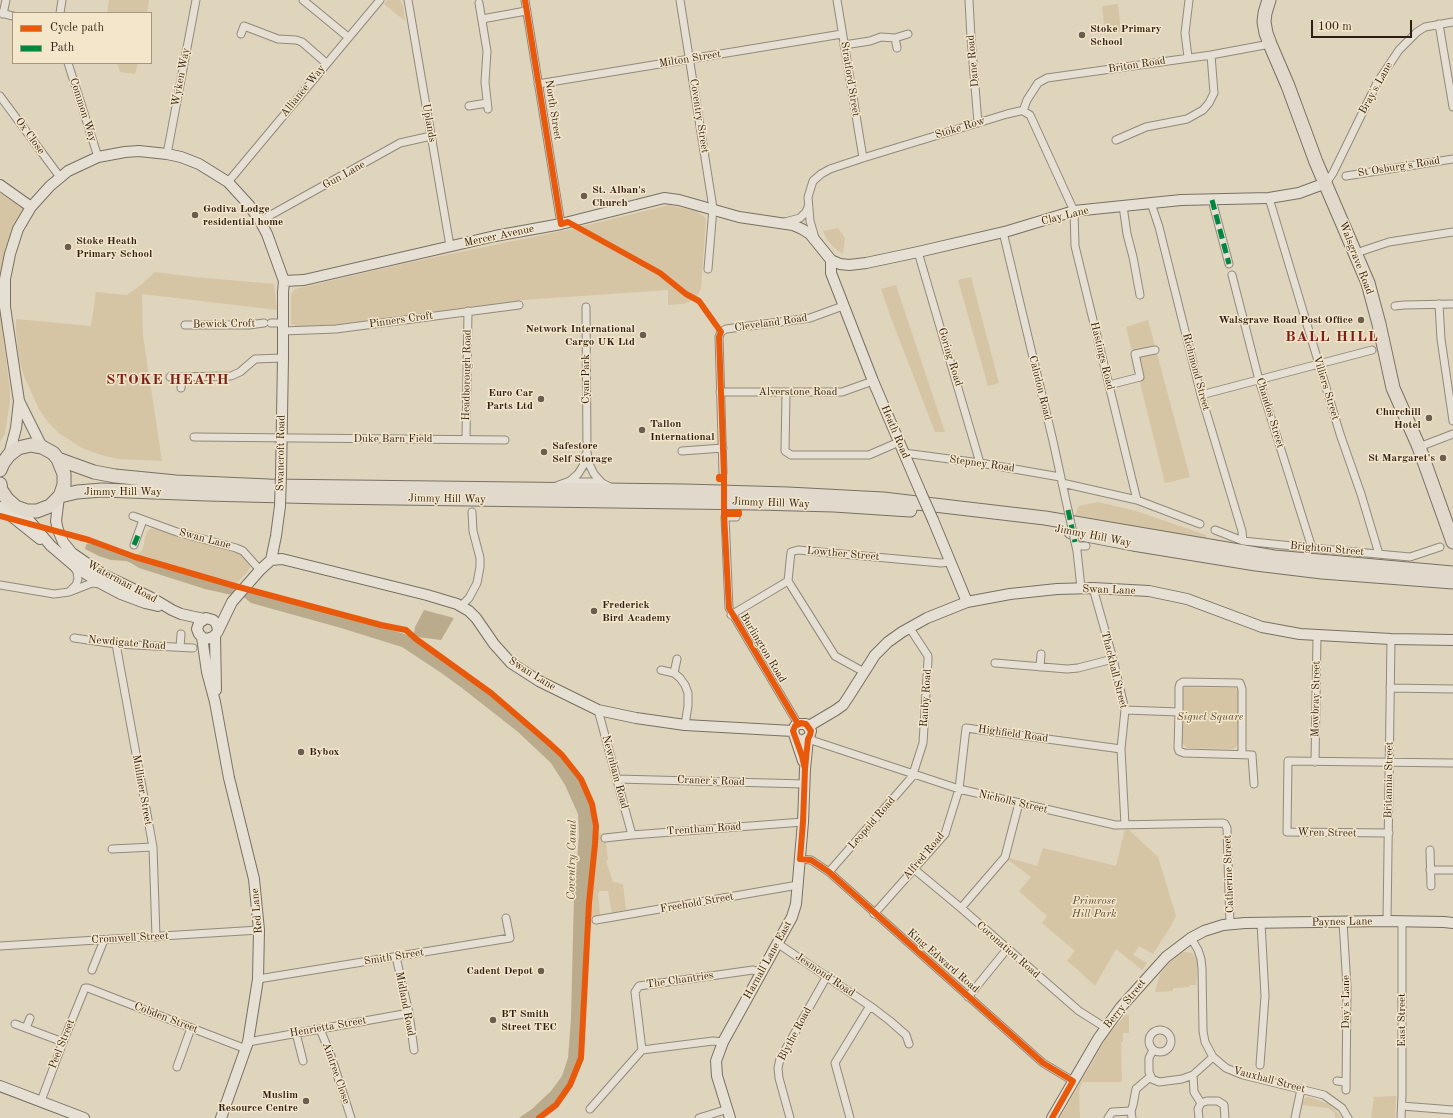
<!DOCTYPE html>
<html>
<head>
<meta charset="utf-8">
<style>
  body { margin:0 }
  #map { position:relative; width:1453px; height:1118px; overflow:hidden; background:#dfd4bc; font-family:"Old Standard TT",serif }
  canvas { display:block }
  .legend { position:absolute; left:12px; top:12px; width:140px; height:52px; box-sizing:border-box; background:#f4e6ca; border:1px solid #a49681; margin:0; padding:5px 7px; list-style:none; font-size:12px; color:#2c1e13 }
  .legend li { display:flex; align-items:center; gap:8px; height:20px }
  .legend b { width:20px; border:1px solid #a49681 }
  .scale { position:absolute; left:1311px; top:20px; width:101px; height:18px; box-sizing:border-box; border:2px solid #2c1e13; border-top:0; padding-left:5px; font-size:12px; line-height:14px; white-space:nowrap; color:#2c1e13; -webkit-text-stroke:3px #f4e6ca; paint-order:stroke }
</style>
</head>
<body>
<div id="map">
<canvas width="1453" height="1118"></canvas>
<ul class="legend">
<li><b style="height:5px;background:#e8590c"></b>Cycle path</li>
<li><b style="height:5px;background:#00873e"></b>Path</li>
</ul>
<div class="scale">100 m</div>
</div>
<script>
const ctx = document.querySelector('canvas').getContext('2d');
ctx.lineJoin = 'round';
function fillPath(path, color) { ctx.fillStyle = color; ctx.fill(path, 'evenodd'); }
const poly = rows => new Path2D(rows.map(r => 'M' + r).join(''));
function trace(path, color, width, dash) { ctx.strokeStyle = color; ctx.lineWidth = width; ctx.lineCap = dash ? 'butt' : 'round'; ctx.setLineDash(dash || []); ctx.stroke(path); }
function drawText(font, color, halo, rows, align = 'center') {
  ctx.font = font + ' "Old Standard TT",serif'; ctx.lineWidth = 3; ctx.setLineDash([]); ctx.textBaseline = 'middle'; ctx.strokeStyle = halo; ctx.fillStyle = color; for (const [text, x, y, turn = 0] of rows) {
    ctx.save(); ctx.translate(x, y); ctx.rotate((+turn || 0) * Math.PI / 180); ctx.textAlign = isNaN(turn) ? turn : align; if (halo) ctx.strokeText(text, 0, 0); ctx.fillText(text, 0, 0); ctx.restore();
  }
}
const green = poly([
  [109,0,149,0,147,13,107,13],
  [387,0,400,0,403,5,405,21,384,4],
  [1118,4,1121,32,1105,33,1102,6],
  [117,63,138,63,135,74,120,72],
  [0,187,26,208,1,308,3,338,10,389,10,401,5,434,0,442],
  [669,205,696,211,706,218,701,289,697,296,691,301,683,304,668,305,668,290,523,300,326,326,298,327,291,324,291,294,295,289,412,262,567,230],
  [838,228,845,238,843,254,837,250,827,240,823,231],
  [155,272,195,277,274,284,277,310,142,294,143,336,162,461,118,459,101,455,82,448,60,434,48,422,39,409,24,376,19,358,16,332,16,319,91,326,96,292,127,295,142,284],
  [971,277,999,383,988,386,958,280],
  [896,285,945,432,935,432,891,318,881,289],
  [1148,320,1190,477,1165,483,1126,327],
  [1098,502,1136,511,1206,535,1206,540,1075,515,1079,506],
  [155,528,240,554,245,557,248,561,250,567,248,571,237,583,137,556,143,549,145,538,147,532,150,529],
  [1184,687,1236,688,1238,691,1238,744,1236,747,1233,749,1187,748,1181,742,1182,691],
  [1128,829,1158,857,1176,916,1171,926,1153,954,1139,946,1133,955,1147,963,1142,970,1116,949,1095,986,1077,969,1067,961,1075,951,1042,923,1047,916,1019,891,1031,877,1008,860,1010,858,1037,866,1043,848,1116,866,1124,833,1125,830],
  [605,833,608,860,606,861,613,882,623,884,626,910,612,913,608,891,600,891,598,894,600,915,590,917,598,834],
  [1185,952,1193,953,1197,960,1198,964,1196,985,1190,985,1189,987,1173,988,1173,991,1155,992,1160,974,1177,954],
  [1126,1014,1129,1015,1129,1033,1123,1033,1123,1042,1121,1042,1122,1082,1082,1082,1079,1091,1080,1118,1060,1118,1108,1035],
  [1396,1096,1395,1118,1371,1118,1374,1097],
  [1309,1097,1329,1104,1342,1118,1335,1118,1335,1113,1328,1108,1301,1105,1305,1098]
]);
const water = poly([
  [88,543,94,544,133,558,250,591,255,591,350,617,411,636,414,633,415,627,424,610,454,618,441,640,417,637,415,640,492,696,557,752,578,777,591,804,592,812,594,841,586,939,579,1059,573,1076,563,1092,553,1106,544,1112,537,1118,519,1118,532,1109,551,1091,562,1076,568,1058,571,1018,574,896,579,835,578,814,565,785,551,763,518,732,462,688,440,672,402,647,341,628,251,603,245,598,205,589,139,568,131,563,126,561,111,560,99,556,85,549,86,545]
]);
const street = poly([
  [303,0,348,37],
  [408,0,450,246],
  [525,0,561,224],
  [680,0,713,208,708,269],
  [837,0,863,158],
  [969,0,971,38,978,123],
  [479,3,487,51,485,82,488,109],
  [0,13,13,16],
  [60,13,62,0],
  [3,14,6,0],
  [482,19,526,11],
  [1439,24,1453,107],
  [241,34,244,26,278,39,296,40,302,42,326,63],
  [895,38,897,48],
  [844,45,870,41,881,37,895,38,908,34],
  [1188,57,1185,33,1189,0],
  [68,63,98,157],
  [538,84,842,34],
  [0,96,60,177],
  [469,106,487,103],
  [1023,111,1027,100,1038,83,1047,78,1211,55,1270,44],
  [1116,140,1146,127,1187,119,1203,110,1209,103,1214,93,1211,55],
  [167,154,196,0],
  [1346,176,1453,159],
  [228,182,380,0],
  [1326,183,1333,173,1377,83,1399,50,1417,32,1425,27,1453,22],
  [1269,198,1340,434,1361,494,1379,554],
  [1212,200,1229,264],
  [1151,203,1159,227,1201,395,1242,531,1243,541],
  [1123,206,1127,234,1133,257,1140,295],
  [260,221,400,143,431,136],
  [785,222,800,218,806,212,808,207],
  [1003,232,1053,441,1068,510],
  [815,238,810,221,808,197,813,181,821,174,830,169,863,158,1007,114,1020,111,1023,111,1030,115,1074,211,1075,246,1137,500],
  [918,252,980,463],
  [1356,253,1389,242,1453,232],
  [1232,275,1259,380,1312,548],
  [1439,304,1441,339,1453,421],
  [1395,306,1404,305,1453,304],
  [586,307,587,452,589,464,594,474,602,483,612,488],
  [271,323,283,323],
  [185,325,249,325,264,323],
  [283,331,336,329,519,305],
  [170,377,231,376,240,372,255,359,283,358],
  [1109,385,1140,377,1135,354,1155,350],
  [181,388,182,377],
  [720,392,842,392,873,381],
  [786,393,785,451,791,455,869,455,899,442],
  [1201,395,1372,350],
  [194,437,505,440],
  [466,439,468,311],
  [1419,447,1453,434],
  [682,451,723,448],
  [904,453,980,463,1060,477],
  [723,473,719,337,721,332,726,329,810,318,843,306],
  [569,482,595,482,603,484],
  [1062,483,1137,500,1200,524],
  [556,486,570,481,578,474,583,466,586,454],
  [133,516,177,532,236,548,243,551,260,570],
  [736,517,725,517,729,608,798,724],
  [1215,530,1243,541,1312,548,1410,557,1440,547],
  [1075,542,1077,551,1081,588],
  [134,545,143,520],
  [1076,546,1086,546],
  [74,567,77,572,78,579,76,585,69,592,92,583,100,584],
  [0,585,54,594,69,592],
  [1093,588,1113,659,1125,710,1121,749,1125,825],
  [461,606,469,598,477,583,480,567,480,558,473,531,472,512],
  [731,615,788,581],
  [74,638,116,644,193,648],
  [116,644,153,847,156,937],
  [180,647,181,634],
  [995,663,1067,669,1078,668,1113,659],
  [1040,667,1041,654],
  [661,670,674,673,680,678,685,685,688,693,688,706,685,725],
  [864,672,835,656,788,581,791,552,798,550,941,563,950,562],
  [674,673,677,659],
  [1390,688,1453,689],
  [598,710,632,835],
  [1125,710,1179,712,1179,687,1180,684,1183,682,1240,683,1242,689,1242,754],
  [1179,712,1178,748,1179,751,1184,753,1252,755,1254,784],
  [809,737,814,741,959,789,1115,825,1223,823,1225,824,1227,828,1230,924],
  [1315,762,1317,636],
  [617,779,805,784],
  [1389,833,1287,832,1288,761,1453,763],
  [605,838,632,835,803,822],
  [112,849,153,847],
  [1430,850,1431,886],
  [800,859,811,860,829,872,1043,1063,1073,1081],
  [914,869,961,908,1079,1011,1106,1028],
  [1430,870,1453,870],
  [829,872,911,778,913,774,923,743,928,660,928,656,909,627],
  [961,908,1005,857,1019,803],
  [874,914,945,834,959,789,966,728,1121,749],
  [596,920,798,885],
  [1387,921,1391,639],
  [1343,922,1347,987,1346,1090],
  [1191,938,1198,950,1201,959,1202,969,1203,1031,1205,1042,1213,1057,1226,1068,1243,1075,1324,1095,1342,1108,1348,1118],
  [777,943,873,1008],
  [0,946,259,930],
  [396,957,409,1013,414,1050],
  [92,970,104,940],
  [258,979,510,938,506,918],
  [968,997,1007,949],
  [15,1024,63,1042],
  [26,1028,30,1018],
  [320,1029,331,1056,351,1118],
  '1149 1041a11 11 0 1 1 22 0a11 11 0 1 1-22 0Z',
  [296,1033,303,1061],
  [248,1042,409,1013],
  [642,1050,635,992,639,986,753,970,761,973],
  [1153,1050,1149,1058,1149,1072,1152,1079,1159,1082,1182,1079,1193,1075,1213,1057],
  [1260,1065,1265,996,1261,923],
  [177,1067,191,1028],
  [1193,1075,1194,1092,1201,1103],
  [1337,1081,1345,1082],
  [41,1101,63,1042,85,988,88,988,246,1049],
  [1402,1106,1453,1110],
  [590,1109,642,1050,713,1041,723,1042],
  [699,1118,728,1109],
  [790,1118,779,1078,778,1068,780,1059,827,976],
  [850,1118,835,1063,868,1009,873,1008,890,1021,906,1035,909,1044],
  [1108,1118,1112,1112,1131,1111],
  [1132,1118,1131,1111,1133,1105,1136,1089,1150,1077],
  [1199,1118,1198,1109,1201,1103,1207,1101,1218,1101,1224,1105,1225,1118],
  [1295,1118,1301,1089],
  [1401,1118,1402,1095,1402,922]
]);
const secondary = poly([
  [0,185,31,207],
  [831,260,831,273,873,381,921,493],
  [284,281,304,280,495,236,561,224,664,198,679,200,739,217,793,225,802,229,810,234,831,260,840,264,849,265,866,263,918,252,1008,231,1074,211,1181,200,1269,198,1299,193,1326,183],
  [19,401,42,447],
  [9,455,16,428,19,401,5,307,5,279,10,254,18,229,31,207,50,186,68,171,98,157,125,152,139,151,167,154,181,157,199,164,228,182,249,205,260,221,267,234,284,281],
  [281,475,283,358,283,292,284,281],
  [59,497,56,521,58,530,63,542,72,553,104,575,152,598,172,610,181,614,204,619],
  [0,507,40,539],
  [18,509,27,518,51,546,78,569,102,584,121,594,145,603,158,606],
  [933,520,967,602],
  [271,560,276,536,280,506],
  [218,629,216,623,213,620,206,618,199,623,197,629,199,634,203,638,206,639,213,637,217,633,232,602,260,570,271,560,282,559,427,595,457,604,469,611,476,618,494,644,511,663,539,681,598,710,636,718,685,725,793,731],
  [215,635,216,690],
  [202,637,207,672,215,702,229,778,254,879,259,930,258,979,248,1042,221,1118],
  [809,726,836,710,843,705,849,696,875,655,888,642,902,632,927,618,967,602,1010,594,1057,589,1093,588,1149,591,1187,599,1262,627,1300,634,1391,639,1453,640],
  [797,739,802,741,809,737,811,731,806,724,798,724,795,726,793,731,803,761],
  [0,1086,84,1118],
  [730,1118,717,1076,716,1061,723,1042,792,917,796,904,803,822,805,769,808,739],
  [1052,1118,1098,1039,1121,1007,1166,957,1191,938,1204,931,1223,925,1245,923,1387,921,1444,922,1453,923]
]);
const highway = poly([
  [1269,0,1265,13,1264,22,1266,33,1270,44,1288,86,1316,162,1368,283,1379,324,1393,388,1419,447,1453,542],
  [58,459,94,472,115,476,176,482,269,486,685,491,788,494,883,499,1045,518,1274,557,1453,573],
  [0,470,3,463,9,455,18,448,31,445,42,447,53,453,58,459,64,474,64,485,60,496,50,506,37,511,27,511,16,507,7,499,1,490,0,484],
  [60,496,77,492,102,490,207,494,325,497,757,503,834,505,910,510],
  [1071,532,1133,544,1256,564,1322,572,1453,582]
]);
const streetBridge = poly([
  [1068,510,1075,542]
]);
const secondaryBridge = poly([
  [921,493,933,520],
  [280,506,281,475]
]);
const quiet = poly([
  [1212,200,1229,264],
  [1068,510,1075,542],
  [134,545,139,533]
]);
const cycleway = poly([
  [525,0,561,224,568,222,660,273,686,294,699,301,721,332,719,337,724,477,719,477,719,479,724,479,724,512,739,512,739,514,724,514,729,608,798,724],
  [0,516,89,540,135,557,235,586,381,625,406,630,416,639,491,693,549,743,562,755,581,779,592,804,596,826,595,844,589,903,581,1058,570,1085,556,1105,539,1118],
  [805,769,802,756,793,731,795,726,801,723,806,724,811,731,810,735,808,739,805,769,803,822,800,859,811,860,829,872,1043,1063,1073,1081,1052,1118]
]);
const markers = [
  [1082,35,4,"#6b5e4e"],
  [584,196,4,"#6b5e4e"],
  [195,215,4,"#6b5e4e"],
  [68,247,4,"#6b5e4e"],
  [1361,320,4,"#6b5e4e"],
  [643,335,4,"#6b5e4e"],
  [541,399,4,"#6b5e4e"],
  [1429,418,4,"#6b5e4e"],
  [642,430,4,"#6b5e4e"],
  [544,452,4,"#6b5e4e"],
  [1443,458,4,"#6b5e4e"],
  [594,611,4,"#6b5e4e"],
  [301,752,4,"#6b5e4e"],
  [541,971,4,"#6b5e4e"],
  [493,1020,4,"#6b5e4e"],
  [306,1101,4,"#6b5e4e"]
];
const poiNames = [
  ["Stoke Primary",1090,29],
  ["School",1090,42],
  ["St. Alban's",592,190],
  ["Church",592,203],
  ["Godiva Lodge",203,209],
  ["residential home",203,222],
  ["Stoke Heath",76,241],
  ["Primary School",76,254],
  ["Walsgrave Road Post Office",1353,320,"right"],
  ["Network International",635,329,"right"],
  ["Cargo UK Ltd",635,342,"right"],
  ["Euro Car",533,393,"right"],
  ["Parts Ltd",533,406,"right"],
  ["Churchill",1421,412,"right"],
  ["Hotel",1421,425,"right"],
  ["Tallon",650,424],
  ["International",650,437],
  ["Safestore",552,446],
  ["Self Storage",552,459],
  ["St Margaret's",1435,458,"right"],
  ["Frederick",602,605],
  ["Bird Academy",602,618],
  ["Bybox",309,752],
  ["Cadent Depot",533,971,"right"],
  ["BT Smith",501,1014],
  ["Street TEC",501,1027],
  ["Muslim",298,1095,"right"],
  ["Resource Centre",298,1108,"right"]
];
const streetNames = [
  ["Milton Street",690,59,-9],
  ["Dane Road",973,61,-95],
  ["Briton Road",1137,65,-9],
  ["Wyken Way",181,77,-79],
  ["Stratford Street",850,79,81],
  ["Bray's Lane",1376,88,-61],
  ["Alliance Way",303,91,-51],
  ["Common Way",83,110,72],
  ["North Street",553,110,81],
  ["Coventry Street",699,116,81],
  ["Uplands",429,123,80],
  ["Stoke Row",960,128,-17],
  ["Ox Close",30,136,54],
  ["St Osburg's Road",1399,167,-9],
  ["Gun Lane",344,175,-29],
  ["Clay Lane",1065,216,-14],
  ["Mercer Avenue",499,236,-12],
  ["Walsgrave Road",1356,258,69],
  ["Pinners Croft",401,320,-8],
  ["Cleveland Road",771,323,-8],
  ["Bewick Croft",224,324,-1],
  ["Hastings Road",1102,356,76],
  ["Goring Road",950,357,73],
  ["Richmond Street",1196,372,75],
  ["Headborough Road",467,375,-89],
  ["Cyan Park",586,379,-90],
  ["Caludon Road",1040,388,76],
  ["Villiers Street",1326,388,73],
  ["Alverstone Road",798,392],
  ["Chandos Street",1270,413,73],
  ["Heath Road",895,432,67],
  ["Duke Barn Field",393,439],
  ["Swancroft Road",281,453,-89],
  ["Stepney Road",982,464,8],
  ["Jimmy Hill Way",123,492],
  ["Jimmy Hill Way",447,499,1],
  ["Jimmy Hill Way",771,503,2],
  ["Jimmy Hill Way",1093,536,11],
  ["Swan Lane",205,539,15],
  ["Brighton Street",1327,549,5],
  ["Lowther Street",843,554,5],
  ["Waterman Road",122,582,28],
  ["Swan Lane",1109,590,2],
  ["Newdigate Road",127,643,5],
  ["Burlington Road",763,648,59],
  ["Thackhall Street",1114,670,76],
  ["Swan Lane",532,674,32],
  ["Ranby Road",926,698,-86],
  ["Mowbray Street",1316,699,-89],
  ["Highfield Road",1013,734,8],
  ["Newnham Road",615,772,75],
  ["Britannia Street",1389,780,-89],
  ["Craner's Road",711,781,2],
  ["Mulliner Street",142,790,80],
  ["Nicholls Street",1013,802,13],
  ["Leopold Road",872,823,-49],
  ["Trentham Road",704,829,-4],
  ["Wren Street",1327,833,1],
  ["Alfred Road",924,856,-50],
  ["Catherine Street",1229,874,-92],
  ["Freehold Street",697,903,-10],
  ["Red Lane",257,911,-95],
  ["Paynes Lane",1342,922,-1],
  ["Cromwell Street",130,938,-3],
  ["Coronation Road",1008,950,41],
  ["Smith Street",394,957,-9],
  ["Harnall Lane East",768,960,-61],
  ["King Edward Road",943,961,41],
  ["Jesmond Road",825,975,34],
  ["The Chantries",680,980,-8],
  ["Day's Lane",1346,1002,-90],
  ["Midland Road",405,1004,79],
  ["Berry Street",1125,1004,-51],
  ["Cobden Street",166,1018,21],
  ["East Street",1402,1020,-90],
  ["Henrietta Street",328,1027,-10],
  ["Blythe Road",795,1034,-62],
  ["Peel Street",62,1044,-68],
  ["Aintree Close",336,1073,71],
  ["Vauxhall Street",1269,1080,15]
];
const parkNames = [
  ["Signet Square",1210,717],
  ["Primrose",1094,901],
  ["Hill Park",1094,914]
];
const waterNames = [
  ["Coventry Canal",572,860,-89]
];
const districtNames = [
  ["BALL HILL",1332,337],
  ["STOKE HEATH",168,380]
];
fillPath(green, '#d5c5a5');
fillPath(water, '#bbab8d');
trace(street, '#91897b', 9);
trace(secondary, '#787063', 12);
trace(highway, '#787063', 15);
trace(street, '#e5dfd4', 7);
trace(secondary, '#e5dfd4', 10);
trace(highway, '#e1dacc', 13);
trace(streetBridge, '#91897b', 9, []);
trace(secondaryBridge, '#787063', 12, []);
trace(streetBridge, '#e5dfd4', 7);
trace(secondaryBridge, '#e5dfd4', 10);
trace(quiet, '#00873e', 5, [10, 5]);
trace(cycleway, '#e8590c', 6);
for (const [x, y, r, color] of markers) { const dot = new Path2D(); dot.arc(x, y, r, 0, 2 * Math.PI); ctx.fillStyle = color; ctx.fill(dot); trace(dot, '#f4e6ca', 1.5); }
drawText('bold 11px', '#2c1e13', '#f4e6ca', poiNames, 'left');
drawText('11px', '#2c1e13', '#f4e6ca', streetNames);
drawText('italic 11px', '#5c4c39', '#f4e6ca', parkNames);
drawText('italic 12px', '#594937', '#f4e6ca', waterNames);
ctx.letterSpacing = '1px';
drawText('bold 15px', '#7a1f14', '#f4e6ca', districtNames);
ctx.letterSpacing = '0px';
</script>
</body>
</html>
